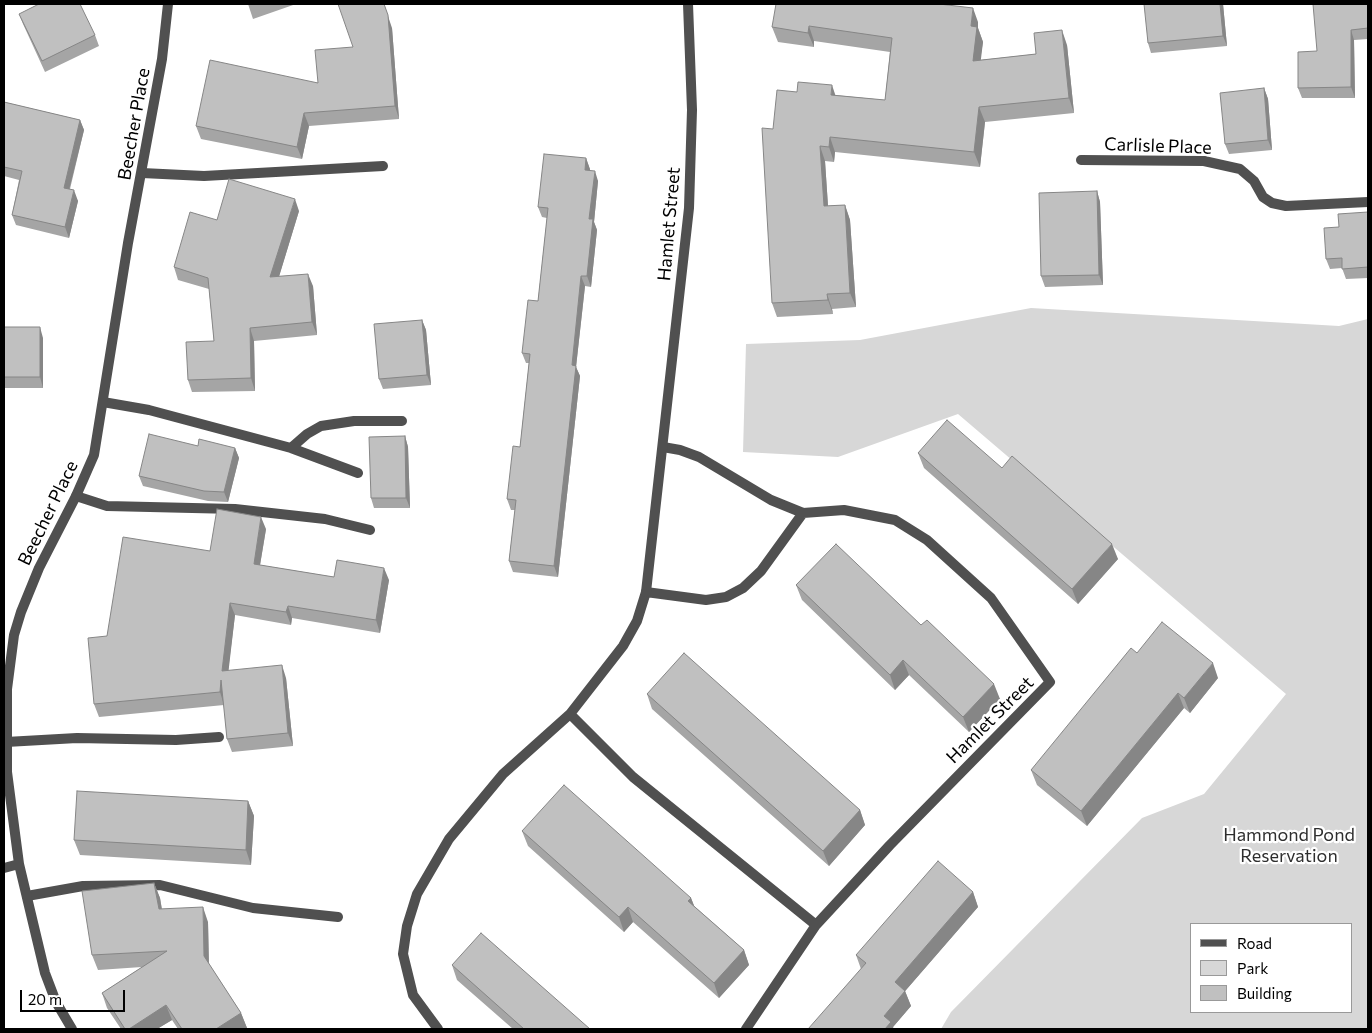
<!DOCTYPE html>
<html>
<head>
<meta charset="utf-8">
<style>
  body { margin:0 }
  #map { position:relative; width:1372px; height:1033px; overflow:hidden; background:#fff; font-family:Commissioner,sans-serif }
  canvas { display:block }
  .frame { position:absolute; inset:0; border:5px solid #000; pointer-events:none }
  .legend { position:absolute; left:1190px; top:923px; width:162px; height:90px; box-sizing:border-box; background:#fff; border:1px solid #999; margin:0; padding:6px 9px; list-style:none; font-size:15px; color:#000 }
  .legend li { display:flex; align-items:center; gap:10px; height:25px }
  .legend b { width:25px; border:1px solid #999 }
  .scale { position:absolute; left:20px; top:990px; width:105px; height:22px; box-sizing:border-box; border:2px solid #000; border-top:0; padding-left:6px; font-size:15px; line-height:18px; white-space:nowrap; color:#000; -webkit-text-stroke:4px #fff; paint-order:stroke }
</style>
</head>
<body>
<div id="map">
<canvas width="1372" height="1033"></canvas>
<div class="frame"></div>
<ul class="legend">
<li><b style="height:6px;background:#505050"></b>Road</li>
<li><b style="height:14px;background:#d7d7d7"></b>Park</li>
<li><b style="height:14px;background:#c0c0c0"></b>Building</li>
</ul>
<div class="scale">20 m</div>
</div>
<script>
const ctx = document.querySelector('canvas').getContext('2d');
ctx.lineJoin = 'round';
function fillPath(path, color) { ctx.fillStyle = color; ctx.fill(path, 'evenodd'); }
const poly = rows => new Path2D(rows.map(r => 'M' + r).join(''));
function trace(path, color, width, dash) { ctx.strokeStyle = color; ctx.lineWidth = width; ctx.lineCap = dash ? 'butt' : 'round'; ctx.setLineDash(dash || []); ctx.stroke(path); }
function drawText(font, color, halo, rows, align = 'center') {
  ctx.font = font + ' Commissioner,sans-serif'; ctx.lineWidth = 4.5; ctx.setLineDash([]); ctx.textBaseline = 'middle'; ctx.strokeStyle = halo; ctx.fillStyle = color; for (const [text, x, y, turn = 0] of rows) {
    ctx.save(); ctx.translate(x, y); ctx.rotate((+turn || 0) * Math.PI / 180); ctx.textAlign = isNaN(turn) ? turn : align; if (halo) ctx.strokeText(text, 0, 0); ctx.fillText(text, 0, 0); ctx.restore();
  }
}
const green = poly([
  [1031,308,1339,326,1368,319,1368,1029,941,1029,951,1012,1142,818,1204,794,1286,694,958,414,838,457,743,452,746,344,860,340],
  [1191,924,1351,924,1351,1012,1191,1012]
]);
const service = poly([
  [142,173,204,176,383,166],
  [103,402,149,410,291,448,358,473],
  [663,447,680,450,699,457,771,500,803,513,844,510,895,520,927,540,991,598,1050,682,890,845,816,925],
  [291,448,307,434,321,426,354,421,402,421],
  [76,496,107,506,235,509,325,519,370,530],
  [570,714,633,777,816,925,746,1029],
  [6,742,77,738,176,740,219,737],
  [27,896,83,886,160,885,253,908,338,917],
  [438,1029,413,995,403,954,407,926,417,894,449,839,503,774,570,714,623,646,637,621,646,592,706,600,726,597,743,588,761,571,803,513]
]);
const minor = poly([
  [1081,160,1204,161,1240,169,1254,181,1263,197,1272,203,1286,206,1368,202],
  [646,592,689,208,692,110,688,4],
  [4,868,19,864],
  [72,1029,56,1002,45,973,19,864,7,772,7,689,14,635,21,612,39,568,76,496,94,455,128,243,162,59,168,4]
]);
const wall = poly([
  [248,4,296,4,253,19],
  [1223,4,1227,46,1151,53,1148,43],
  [1368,4,1368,39,1354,40,1355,98,1302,98,1298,88,1317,51],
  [19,14,95,35,99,46,45,72,23,24],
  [978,22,978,28,983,42,980,60,1036,54,1067,45,1074,113,985,122,980,167,835,152,834,162,825,161,828,206,845,205,850,220,856,307,832,309,833,314,777,317,772,303,773,129,835,95,885,100,890,52,814,41,814,47,778,42,772,27],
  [392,28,399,119,309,126,302,159,201,139,196,126,318,83,353,47],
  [1264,88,1268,99,1272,150,1229,154,1225,144],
  [4,102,80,120,84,130,70,189,78,201,69,238,16,225,12,215,19,180,4,176],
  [586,158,590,170,598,181,594,222,597,230,591,287,585,286,576,367,580,376,558,577,513,572,509,561,515,510,511,510,507,499,520,447,529,363,526,363,522,353,538,301,547,218,542,217,538,207],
  [1097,191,1100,202,1103,285,1045,287,1041,276],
  [299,211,279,276,313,286,317,335,254,341,255,391,192,392,188,380,214,341,209,289,178,280,174,267,217,220],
  [1368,212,1368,278,1346,279,1342,268,1330,269,1326,259,1339,227],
  [422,320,426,330,431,385,383,389,379,379],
  [4,327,43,338,43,388,4,388],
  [405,436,408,447,410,508,374,508,371,498],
  [235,448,239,458,228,502,208,501,143,486,139,476],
  [918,453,1002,468,1118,559,1078,604,924,468],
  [266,529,260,565,334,577,389,580,380,633,292,618,291,625,235,615,228,671,286,678,293,746,232,752,227,739,224,705,99,717,94,704,107,636,210,551],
  [796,585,921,625,1000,699,969,732,909,675,895,690,802,600],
  [1137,653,1218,678,1190,713,1184,708,1087,826,1037,785,1031,770],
  [647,694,860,810,865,825,829,866,652,709],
  [248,801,254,816,251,865,80,855,74,840],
  [522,831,691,898,694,906,744,950,749,965,719,998,633,922,624,932,528,846],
  [154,883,160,898,162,909,208,922,209,964,241,1013,247,1028,245,1029,178,1029,172,1020,157,1029,121,1029,107,1008,102,993,142,967,98,970,92,955],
  [973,892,978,907,905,991,911,1006,893,1027,861,969,856,955],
  [452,965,590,1029,513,1029,457,980]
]);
const shadedWall = poly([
  [384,4,392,28,399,119,395,106],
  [1220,4,1223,4,1227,46,1223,36],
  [973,8,978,22,978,28,983,42,979,75,973,61,971,26],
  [809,26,814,41,814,47,808,33],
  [1062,30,1067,45,1074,113,1069,98],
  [1351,30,1354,40,1355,98,1351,87],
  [832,85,837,100,831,95],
  [1264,88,1268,99,1272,150,1268,140],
  [979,107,985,122,980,167,974,152],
  [304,113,309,126,302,159,297,147],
  [80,120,84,130,67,198,64,188],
  [830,137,835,152,834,162,829,147],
  [820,146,825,161,829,221,824,206],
  [586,158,590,169,589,180,585,170],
  [595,171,598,181,594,222,597,230,591,287,587,276,589,219],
  [74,190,78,201,69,238,65,227],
  [1097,191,1100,202,1103,285,1099,275],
  [295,199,299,211,275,290,270,277],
  [845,205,850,220,856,307,850,293],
  [308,274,313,286,317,335,312,322],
  [581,276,585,286,576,367,580,376,558,577,554,566,572,365],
  [827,294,832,309,833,314,828,300],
  [422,320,426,330,431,385,427,375],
  [40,327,43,338,43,388,40,377],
  [250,328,254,341,255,391,251,378],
  [405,436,408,447,410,508,406,498],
  [235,448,239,458,228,502,224,492],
  [261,517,266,529,258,577,254,564],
  [1112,544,1118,559,1078,604,1072,589],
  [384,568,389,580,380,633,376,620],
  [230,603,235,615,227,684,222,671],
  [288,606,292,618,291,625,286,612],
  [903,660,909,675,895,690,890,675],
  [1213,663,1218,678,1190,713,1184,698],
  [282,665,286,678,293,746,288,733],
  [221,680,224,705,220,692],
  [994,684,1000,699,969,732,963,717],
  [1178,693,1184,708,1087,826,1081,811],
  [248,801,254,816,251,865,246,850],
  [860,810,865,825,829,866,823,851],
  [154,883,160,898,164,924,159,909],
  [973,892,978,907,900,997,895,982],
  [691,898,697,913,688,901],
  [203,907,208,922,209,971,204,956],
  [628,907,633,922,624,932,619,917],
  [744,950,749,965,719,998,714,983],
  [905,991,911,1006,893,1027,894,1029,885,1029,884,1016],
  [166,1005,172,1020,157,1029,129,1029],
  [241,1013,247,1028,245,1029,216,1029]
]);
const building = poly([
  [39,4,80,4,95,35,42,61,19,14,39,4],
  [338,4,384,4,388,15,395,106,304,113,297,147,196,126,210,60,318,83,315,50,353,47,338,4],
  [776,4,939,4,973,8,971,26,977,27,973,61,1036,54,1034,33,1062,30,1069,98,979,107,974,152,830,137,829,147,820,146,824,206,845,205,850,293,827,294,828,300,772,303,762,128,773,129,777,90,797,92,798,82,832,85,831,95,885,100,892,38,809,26,808,33,772,27,776,4],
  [1144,4,1220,4,1223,36,1148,43,1144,4],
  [1313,4,1368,4,1368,28,1351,30,1351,87,1298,88,1298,52,1317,51,1313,4],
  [1264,88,1268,140,1225,144,1220,93,1264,88],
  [4,102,80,120,64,188,74,190,65,227,12,215,22,171,4,167,4,102],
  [544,154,586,158,585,170,595,171,589,219,593,219,587,276,581,276,572,365,576,366,554,566,509,561,516,500,507,499,513,446,520,447,530,354,522,353,528,300,538,301,548,208,538,207,544,154],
  [229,179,295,199,270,277,308,274,312,322,250,328,251,378,188,380,186,342,214,341,208,278,174,267,190,212,217,220,229,179],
  [1097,191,1099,275,1041,276,1039,193,1097,191],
  [1368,212,1368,267,1342,269,1342,258,1326,259,1324,228,1339,227,1338,214,1368,212],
  [422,320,427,375,379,379,374,324,422,320],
  [4,327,40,327,40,377,4,377,4,327],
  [947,420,1002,468,1012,456,1112,544,1072,589,918,453,947,420],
  [149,434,198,446,199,439,235,448,224,492,204,491,139,476,149,434],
  [405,436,406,498,371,498,369,437,405,436],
  [217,509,261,517,254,564,334,577,337,560,384,568,376,620,288,606,286,612,230,603,222,671,282,665,288,733,227,739,221,680,220,692,94,704,88,638,107,636,123,537,210,551,217,509],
  [836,544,921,625,927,620,994,684,963,717,903,660,890,675,796,585,836,544],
  [1162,622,1213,663,1184,698,1178,693,1081,811,1031,770,1131,648,1137,653,1162,622],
  [684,653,860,810,823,851,647,694,684,653],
  [564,785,691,898,688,901,744,950,714,983,628,907,619,917,522,831,564,785],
  [77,791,248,801,246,850,74,840,77,791],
  [938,861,973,892,895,982,905,991,884,1016,891,1022,885,1029,808,1029,866,963,856,955,938,861],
  [154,883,159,909,203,907,204,956,241,1013,216,1029,182,1029,166,1005,129,1029,125,1029,102,993,167,951,92,955,82,891,154,883],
  [481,933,590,1029,524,1029,452,965,481,933]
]);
const streetNames = [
  ["Beecher Place",134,124,-80],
  ["Carlisle Place",1158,146,2],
  ["Hamlet Street",669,224,-85],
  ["Beecher Place",48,513,-64],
  ["Hamlet Street",990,720,-45]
];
const parkNames = [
  ["Hammond Pond",1289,835],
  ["Reservation",1289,856]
];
fillPath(green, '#d7d7d7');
trace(service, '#505050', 10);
trace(minor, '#505050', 10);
fillPath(wall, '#a5a5a5');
fillPath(shadedWall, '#868686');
fillPath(building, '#c0c0c0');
trace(building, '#868686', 1);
drawText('18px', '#000', '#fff', streetNames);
drawText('18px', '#2e2e2e', '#fff', parkNames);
</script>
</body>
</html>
